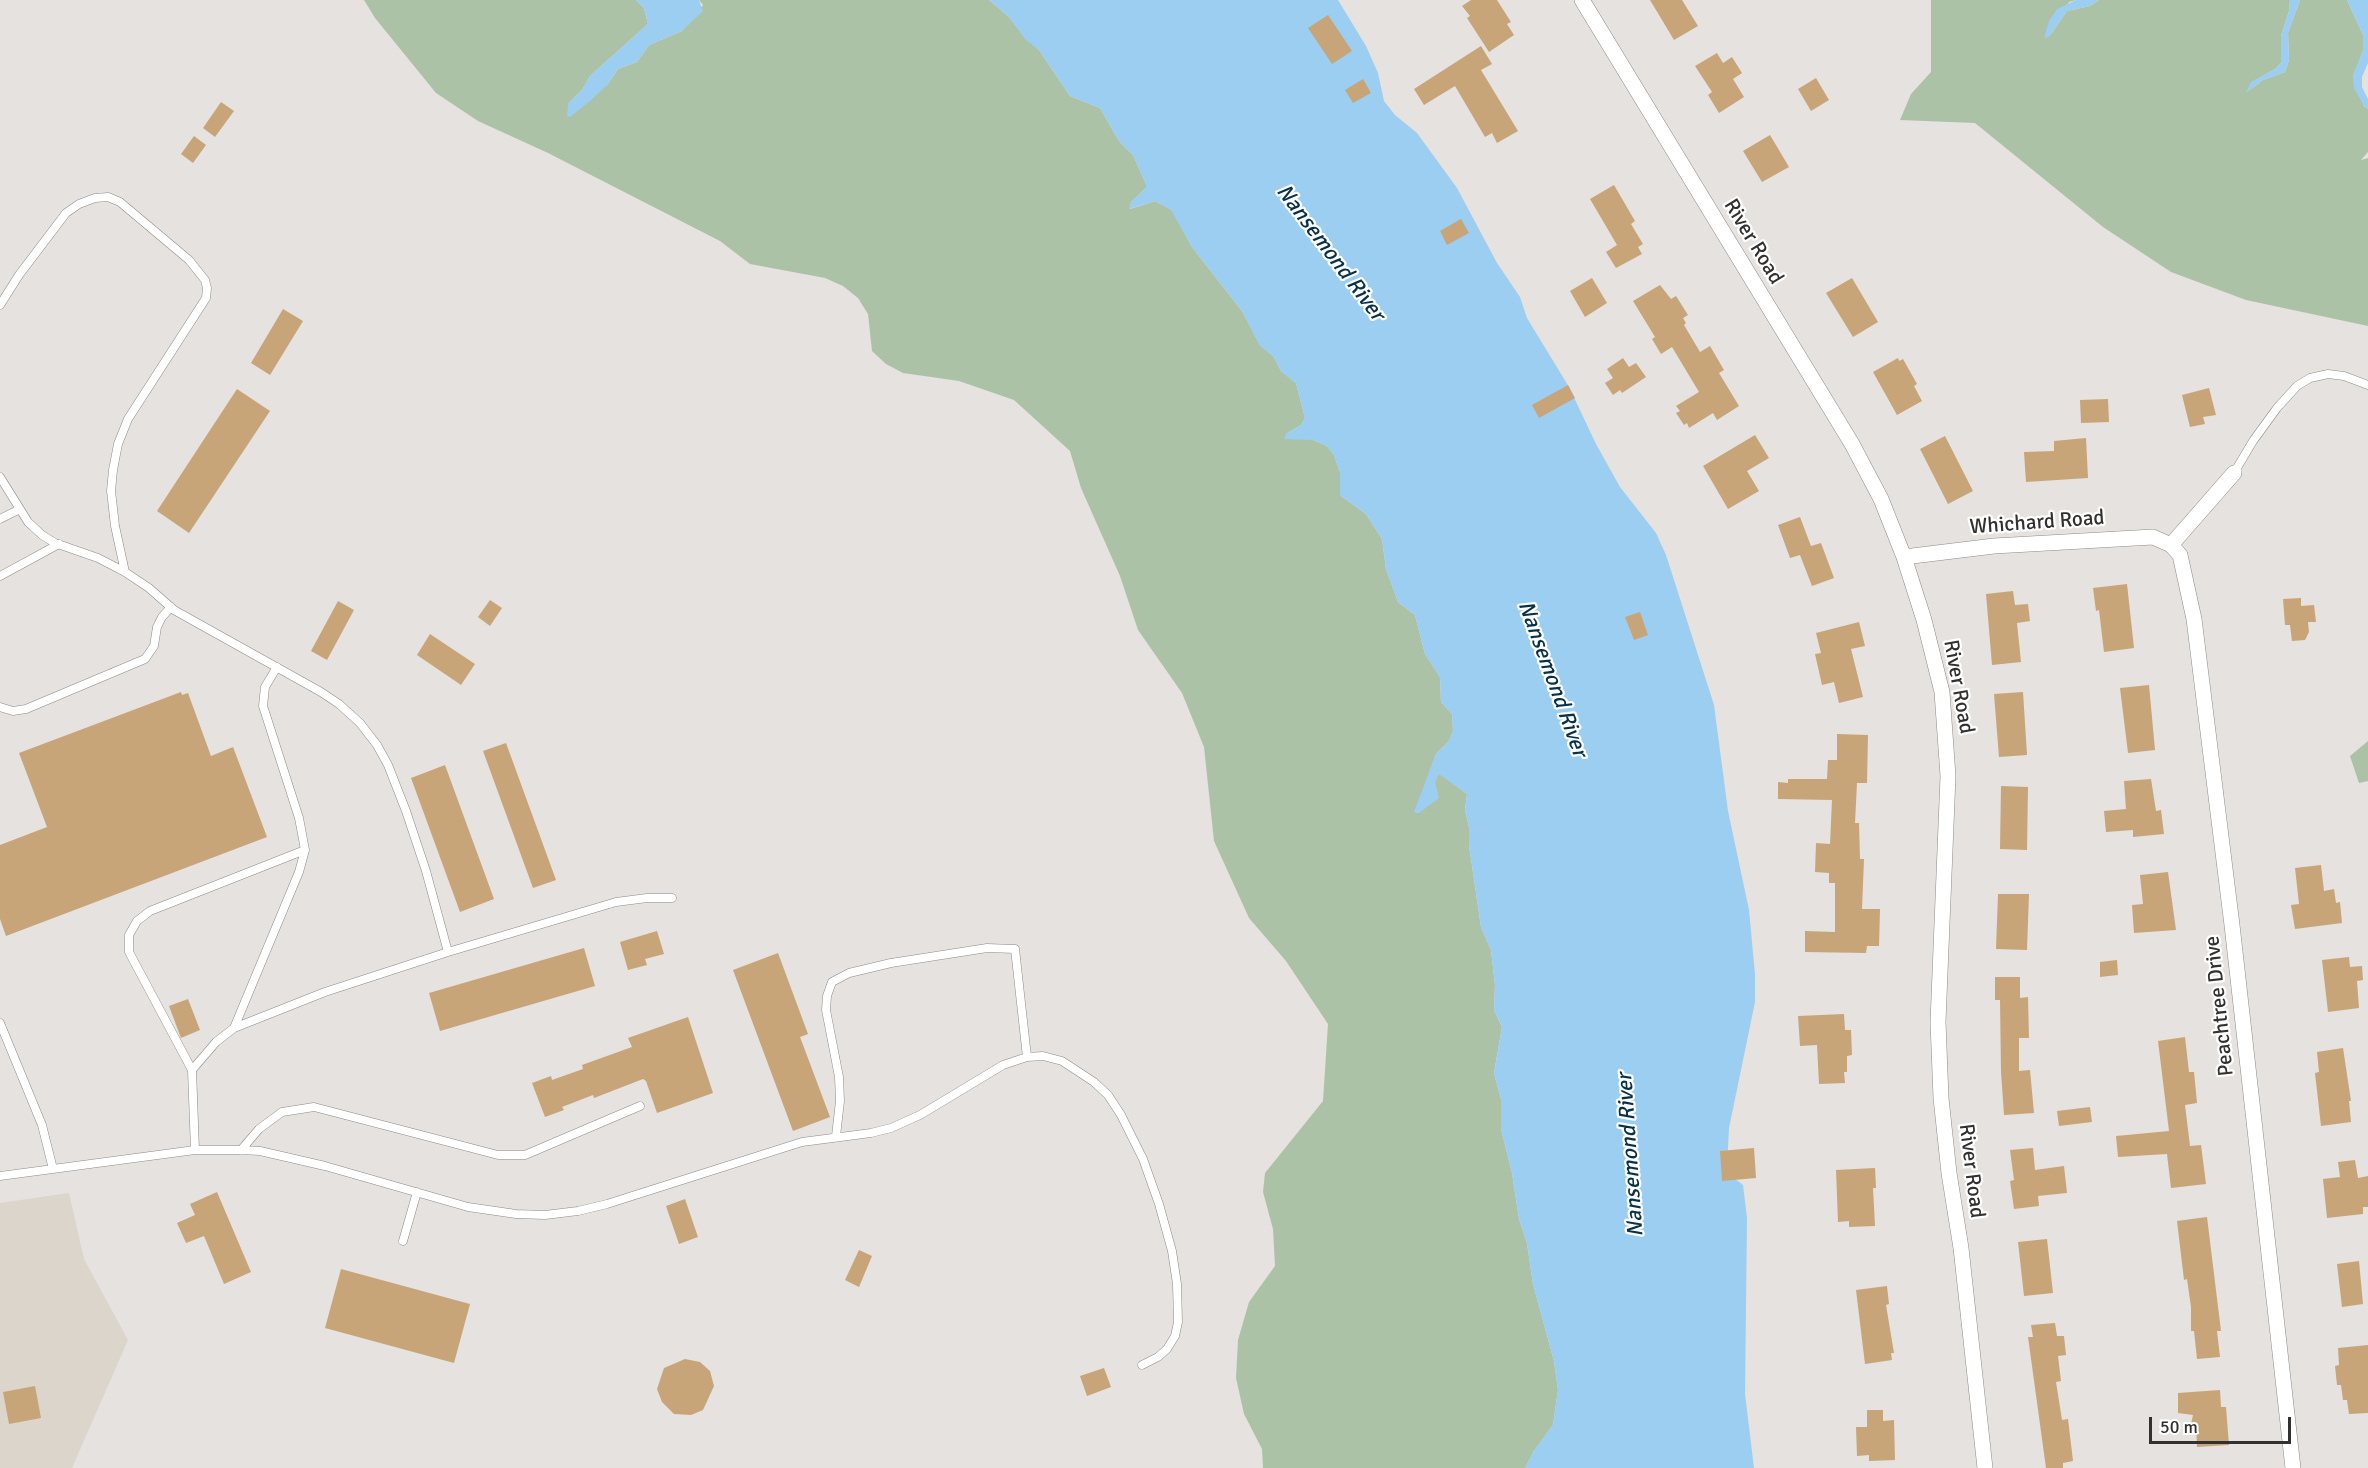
<!DOCTYPE html>
<html>
<head>
<meta charset="utf-8">
<style>
  body { margin:0 }
  #map { position:relative; width:2368px; height:1468px; overflow:hidden; background:#e5e2df; font-family:Signika,sans-serif }
  canvas { display:block }
  .scale { position:absolute; left:2149px; top:1417px; width:142px; height:27px; box-sizing:border-box; border:3px solid #323130; border-top:0; padding-left:8px; font-size:18px; line-height:21px; white-space:nowrap; color:#323130; -webkit-text-stroke:4px #fff; paint-order:stroke }
</style>
</head>
<body>
<div id="map">
<canvas width="2368" height="1468"></canvas>
<div class="scale">50 m</div>
</div>
<script>
const ctx = document.querySelector('canvas').getContext('2d');
ctx.lineJoin = 'round';
function fillPath(path, color) { ctx.fillStyle = color; ctx.fill(path, 'evenodd'); }
const poly = rows => new Path2D(rows.map(r => 'M' + r).join(''));
function trace(path, color, width, dash) { ctx.strokeStyle = color; ctx.lineWidth = width; ctx.lineCap = dash ? 'butt' : 'round'; ctx.setLineDash(dash || []); ctx.stroke(path); }
function drawText(font, color, halo, rows, align = 'center') {
  ctx.font = font + ' Signika,sans-serif'; ctx.lineWidth = 4.5; ctx.setLineDash([]); ctx.textBaseline = 'middle'; ctx.strokeStyle = halo; ctx.fillStyle = color; for (const [text, x, y, turn = 0] of rows) {
    ctx.save(); ctx.translate(x, y); ctx.rotate((+turn || 0) * Math.PI / 180); ctx.textAlign = isNaN(turn) ? turn : align; if (halo) ctx.strokeText(text, 0, 0); ctx.fillText(text, 0, 0); ctx.restore();
  }
}
const built = poly([
  [69,1193,84,1259,128,1340,72,1468,0,1468,0,1203]
]);
const green = poly([
  [364,0,636,0,644,8,648,24,590,76,582,90,568,104,607,85,618,69,637,62,649,45,682,31,703,5,699,0,989,0,1009,17,1026,39,1039,50,1070,96,1100,108,1119,141,1133,155,1146,184,1146,188,1131,202,1130,209,1155,201,1172,210,1192,247,1242,311,1260,345,1274,357,1281,371,1296,383,1305,418,1301,425,1286,434,1313,440,1327,446,1334,455,1340,472,1340,495,1366,514,1382,539,1386,569,1398,602,1415,615,1425,654,1440,677,1441,702,1452,714,1453,731,1449,741,1436,754,1415,812,1419,813,1439,773,1467,794,1465,810,1469,827,1469,845,1481,927,1491,950,1495,985,1494,1010,1502,1027,1494,1073,1501,1099,1501,1129,1512,1173,1519,1219,1527,1243,1533,1284,1554,1361,1558,1390,1553,1425,1534,1451,1525,1468,1263,1468,1262,1449,1244,1414,1236,1378,1238,1340,1249,1302,1275,1266,1273,1229,1263,1192,1265,1173,1323,1101,1328,1024,1286,961,1249,918,1214,841,1204,747,1182,693,1138,630,1120,576,1081,488,1070,451,1014,400,959,381,903,373,886,364,872,351,868,314,858,298,843,286,825,278,750,264,720,241,548,153,478,121,436,93,375,18],
  [1931,0,2076,0,2069,2,2049,37,2067,11,2090,6,2099,0,2290,0,2289,11,2281,36,2281,63,2275,69,2252,82,2247,92,2263,80,2285,72,2289,60,2288,33,2300,0,2347,0,2363,35,2363,51,2353,76,2364,106,2368,109,2368,152,2361,160,2368,158,2368,326,2246,300,2171,272,2103,227,1975,123,1900,120,1911,94,1931,72],
  [2368,741,2368,781,2359,783,2350,756]
]);
const water = poly([
  [636,0,699,0,703,11,682,31,649,45,637,62,618,69,607,85,590,101,570,117,567,116,568,104,582,90,590,76,648,24,644,8],
  [989,0,1338,0,1366,46,1378,73,1384,101,1395,115,1417,133,1457,188,1497,263,1520,297,1527,318,1569,387,1596,444,1620,487,1656,533,1666,555,1714,705,1728,811,1749,910,1755,974,1755,1002,1729,1128,1727,1166,1730,1175,1743,1185,1747,1218,1745,1394,1754,1468,1525,1468,1534,1451,1553,1425,1558,1390,1554,1361,1533,1284,1527,1243,1519,1219,1512,1173,1501,1129,1501,1099,1494,1073,1502,1027,1494,1010,1495,985,1491,950,1481,927,1469,845,1469,827,1465,810,1467,794,1439,774,1435,782,1439,798,1419,813,1414,812,1436,754,1449,741,1453,731,1452,714,1441,702,1440,677,1425,654,1415,615,1398,602,1386,569,1382,539,1366,514,1340,495,1340,472,1334,455,1327,446,1313,440,1284,439,1286,434,1301,425,1305,418,1296,383,1281,371,1274,357,1260,346,1242,311,1192,247,1171,210,1155,201,1129,209,1131,202,1146,188,1146,184,1133,155,1119,141,1100,108,1070,96,1039,50,1026,40,1009,17],
  [2076,0,2099,0,2090,6,2067,11,2049,37,2044,38,2049,21,2057,9],
  [2290,0,2300,0,2288,33,2289,60,2285,72,2263,80,2246,93,2251,82,2275,69,2281,63,2281,36,2289,11],
  [2347,0,2368,0,2368,63,2362,77,2362,87,2368,99,2368,109,2364,106,2354,88,2353,75,2363,51,2363,35]
]);
const building = poly([
  [1471,0,1497,0,1511,22,1507,24,1514,35,1489,52,1467,18,1470,16,1462,6],
  [1650,0,1682,0,1698,26,1674,40],
  [1328,15,1352,51,1332,64,1308,28],
  [1481,46,1492,64,1481,70,1518,131,1497,143,1492,133,1485,137,1455,86,1424,105,1414,89],
  [1717,53,1723,63,1732,57,1742,73,1733,79,1744,97,1719,113,1708,95,1712,92,1695,66],
  [1816,78,1829,100,1811,111,1798,89],
  [1363,79,1371,93,1353,103,1345,90],
  [221,102,234,111,215,137,203,128],
  [1770,135,1789,167,1762,182,1743,151],
  [194,136,206,145,193,163,181,154],
  [1614,185,1635,221,1631,224,1643,244,1638,247,1642,254,1616,268,1606,252,1617,245,1590,199],
  [1461,219,1469,233,1447,245,1440,231],
  [1592,278,1607,303,1585,317,1570,291],
  [1852,278,1878,322,1853,337,1826,293],
  [1660,285,1671,299,1676,296,1688,315,1683,318,1686,323,1684,325,1700,352,1710,346,1724,370,1719,373,1739,406,1717,420,1713,413,1689,428,1687,423,1684,425,1676,413,1680,411,1676,406,1699,392,1672,347,1661,354,1652,339,1655,337,1633,301],
  [283,309,303,321,270,375,251,363],
  [1623,358,1629,367,1636,363,1646,377,1622,393,1620,390,1613,395,1605,383,1613,378,1607,369],
  [1898,358,1899,361,1903,359,1917,384,1914,386,1922,401,1897,415,1873,372],
  [1568,385,1575,398,1539,418,1532,405],
  [2209,388,2216,415,2203,417,2205,424,2190,427,2182,395],
  [237,389,270,411,189,533,157,511],
  [2108,399,2109,422,2081,423,2080,400],
  [1755,435,1769,458,1747,471,1759,491,1728,509,1703,466],
  [1945,436,1973,491,1948,504,1920,449],
  [2086,438,2088,478,2026,482,2024,452,2054,451,2054,441],
  [1800,517,1811,546,1821,543,1834,578,1812,586,1800,555,1790,558,1778,525],
  [2127,584,2134,648,2104,652,2099,610,2096,611,2093,588],
  [2013,591,2015,605,2028,604,2030,621,2017,623,2021,662,1992,665,1986,594],
  [2301,598,2301,606,2314,605,2316,622,2308,622,2309,632,2305,640,2292,641,2290,625,2285,625,2283,599],
  [490,600,502,608,490,626,478,617],
  [338,601,354,610,327,660,311,651],
  [1640,612,1648,635,1634,640,1625,617],
  [1859,622,1865,646,1851,649,1863,697,1839,703,1834,682,1822,685,1815,654,1821,653,1816,633],
  [430,634,475,664,461,685,417,655],
  [2149,685,2155,750,2128,753,2120,688],
  [181,692,182,695,188,693,211,756,233,747,267,837,6,936,0,919,0,845,47,827,19,753],
  [2023,692,2027,755,1999,757,1994,694],
  [1837,734,1868,735,1867,783,1857,783,1855,823,1859,823,1860,859,1864,859,1862,909,1880,909,1879,946,1867,946,1866,953,1805,952,1805,931,1835,932,1835,883,1829,883,1829,873,1815,872,1816,843,1830,844,1832,800,1778,799,1778,782,1788,783,1788,779,1827,779,1828,760,1837,760],
  [506,743,556,880,533,888,483,751],
  [445,765,494,899,460,912,411,778],
  [2151,779,2156,811,2161,810,2164,834,2133,837,2133,830,2106,832,2104,811,2126,809,2124,781],
  [2001,786,2028,787,2027,850,2000,849],
  [2321,865,2324,891,2334,889,2336,903,2340,902,2342,923,2295,929,2291,905,2299,904,2295,868],
  [2168,872,2176,930,2134,933,2132,905,2143,904,2140,875],
  [1998,894,2029,894,2027,950,1996,949],
  [657,931,664,954,645,959,647,965,628,970,620,942],
  [584,948,595,986,440,1031,429,993],
  [778,953,808,1034,800,1037,830,1117,793,1131,733,970],
  [2349,957,2350,967,2362,966,2363,980,2357,981,2359,1008,2328,1012,2322,960],
  [2117,960,2118,975,2100,977,2100,962],
  [1995,977,2020,977,2020,998,2028,997,2029,1038,2019,1038,2019,1071,2030,1070,2034,1113,2004,1115,2001,1072,2000,1000,1995,1000],
  [188,999,200,1030,181,1038,169,1006],
  [1844,1014,1845,1030,1851,1030,1852,1055,1847,1056,1847,1072,1844,1072,1845,1083,1819,1084,1817,1045,1800,1046,1798,1016],
  [688,1017,713,1093,657,1113,646,1081,643,1079,594,1098,593,1095,562,1107,564,1110,545,1117,532,1083,551,1076,552,1080,583,1069,582,1065,632,1047,628,1038],
  [2185,1037,2189,1072,2194,1072,2197,1103,2185,1105,2190,1146,2201,1145,2206,1184,2171,1188,2167,1154,2118,1157,2116,1136,2169,1131,2158,1041],
  [2343,1048,2351,1101,2349,1101,2351,1122,2321,1126,2315,1073,2319,1072,2317,1052],
  [2090,1107,2092,1122,2059,1126,2057,1111],
  [1754,1148,1756,1178,1722,1181,1720,1151],
  [2033,1148,2035,1170,2064,1166,2067,1193,2038,1196,2039,1206,2014,1209,2010,1181,2014,1180,2010,1150],
  [2355,1160,2358,1178,2368,1176,2368,1207,2363,1207,2363,1214,2327,1218,2323,1179,2340,1177,2338,1162],
  [1875,1168,1876,1188,1873,1188,1875,1226,1849,1227,1849,1221,1838,1222,1836,1170],
  [217,1192,251,1272,224,1284,204,1236,186,1243,177,1223,195,1215,190,1204],
  [685,1199,698,1237,679,1244,666,1206],
  [2207,1217,2221,1331,2217,1331,2220,1357,2197,1359,2194,1331,2191,1331,2191,1307,2187,1279,2184,1280,2177,1221],
  [2047,1239,2053,1293,2024,1296,2018,1242],
  [859,1250,872,1256,859,1287,845,1280],
  [2359,1261,2363,1304,2342,1307,2337,1264],
  [341,1269,470,1304,454,1363,325,1328],
  [1887,1286,1889,1304,1886,1305,1894,1353,1891,1353,1892,1360,1865,1364,1856,1290],
  [2055,1323,2057,1336,2064,1336,2066,1355,2058,1356,2061,1381,2056,1382,2062,1420,2068,1419,2073,1461,2063,1463,2063,1468,2046,1468,2028,1337,2033,1337,2031,1325],
  [2368,1345,2368,1413,2349,1414,2347,1400,2343,1400,2341,1385,2337,1385,2335,1366,2339,1365,2338,1348],
  [685,1359,700,1362,710,1371,714,1386,703,1410,691,1415,674,1414,662,1402,657,1389,664,1368],
  [1104,1368,1111,1387,1087,1396,1080,1376],
  [35,1386,41,1418,9,1424,3,1392],
  [2220,1390,2221,1407,2226,1407,2229,1445,2197,1447,2196,1423,2191,1424,2193,1415,2178,1413,2178,1393],
  [1867,1410,1883,1410,1883,1421,1894,1420,1895,1460,1869,1461,1869,1455,1857,1456,1856,1427,1867,1427]
]);
const service = poly([
  [0,305,19,275,66,213,79,204,95,198,108,197,120,202,189,260,205,280,207,288,206,298,128,419,118,444,113,470,111,491,115,526,125,572],
  [2234,473,2253,441,2277,408,2297,386,2310,378,2328,374,2344,376,2368,385],
  [0,477,28,522,42,535,55,543,98,558,125,572,149,588,174,610,321,692,339,704,360,723,377,745,388,765,406,811,426,871,448,952],
  [0,519,20,509],
  [0,576,59,544],
  [0,707,13,711,26,709,145,659,154,646,157,627,162,617,171,607],
  [0,1023,42,1125,53,1169],
  [234,1028,299,872,305,850,299,818,263,706,265,687,277,667],
  [1027,1057,1043,1056,1062,1061,1094,1082,1108,1095,1121,1115,1143,1159,1159,1204,1172,1251,1177,1284,1178,1322,1175,1336,1167,1349,1158,1357,1142,1365],
  [192,1070,129,952,129,935,137,921,150,911,305,850],
  [195,1150,192,1070,216,1042,234,1028,325,992,448,952,616,902,647,898,672,898],
  [241,1150,259,1129,282,1112,314,1107,498,1155,525,1155,640,1106],
  [0,1176,195,1150,241,1150,260,1151,325,1166,468,1207,516,1214,545,1215,578,1211,607,1204,802,1142,871,1133,891,1128,920,1115,1003,1065,1027,1057,1015,949,987,948,891,963,849,973,832,982,827,996,826,1010,839,1077,840,1101,836,1136],
  [403,1241,417,1192]
]);
const minor = poly([
  [1582,0,1852,444,1881,499,1904,557,1924,620,1942,692,1948,776,1938,1022,1941,1098,1949,1173,1961,1248,1985,1468],
  [2171,545,2234,473],
  [1904,557,1994,546,2153,537,2171,545,2180,555,2194,619,2232,925,2293,1468]
]);
const streetNames = [
  ["River Road",1753,242,59],
  ["Whichard Road",2037,523,-4],
  ["River Road",1958,687,80],
  ["Peachtree Drive",2220,1006,-96],
  ["River Road",1971,1171,83]
];
const waterNames = [
  ["Nansemond River",1330,253,53],
  ["Nansemond River",1552,679,70],
  ["Nansemond River",1631,1155,-94]
];
fillPath(built, '#dcd5cc');
fillPath(green, '#acc2a7');
fillPath(water, '#9ccef1');
fillPath(building, '#c7a578');
trace(service, '#8d8b88', 9);
trace(minor, '#8d8b88', 16);
trace(service, '#fff', 8);
trace(minor, '#fff', 15);
drawText('21px', '#323130', '#fff', streetNames);
drawText('italic 22px', '#073148', '#fff', waterNames);
</script>
</body>
</html>
